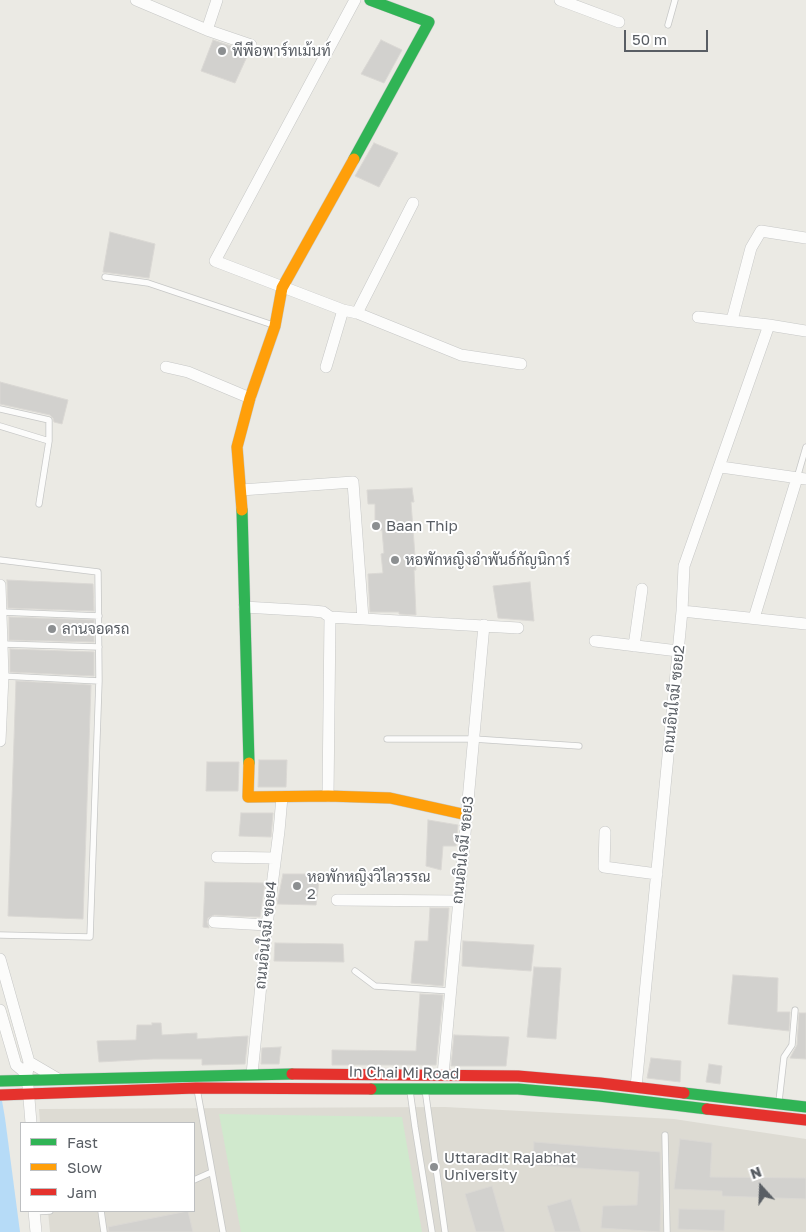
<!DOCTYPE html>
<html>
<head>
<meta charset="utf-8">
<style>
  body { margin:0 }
  #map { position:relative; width:806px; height:1232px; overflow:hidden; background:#ebeae4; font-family:"Golos Text",sans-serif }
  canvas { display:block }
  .legend { position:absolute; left:20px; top:1122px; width:175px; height:90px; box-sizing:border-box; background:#fff; border:1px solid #bdbfc1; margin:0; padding:6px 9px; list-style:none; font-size:15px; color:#595e64 }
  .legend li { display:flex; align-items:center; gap:10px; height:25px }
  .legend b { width:25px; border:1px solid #bdbfc1 }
  .north { position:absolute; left:736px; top:1162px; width:50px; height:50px; -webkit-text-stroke:4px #fff; paint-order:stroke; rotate:340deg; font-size:14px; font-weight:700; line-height:20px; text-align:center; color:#595e64 }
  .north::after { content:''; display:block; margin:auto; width:18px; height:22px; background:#595e64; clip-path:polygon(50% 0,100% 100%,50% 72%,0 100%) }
  .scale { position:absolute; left:624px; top:30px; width:84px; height:22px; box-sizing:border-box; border:2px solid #595e64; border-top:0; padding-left:6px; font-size:15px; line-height:18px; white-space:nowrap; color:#595e64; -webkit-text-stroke:4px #fff; paint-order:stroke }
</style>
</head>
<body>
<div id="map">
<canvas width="806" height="1232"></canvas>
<ul class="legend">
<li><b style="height:6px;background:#30b455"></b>Fast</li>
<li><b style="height:6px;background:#ff9f0a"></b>Slow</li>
<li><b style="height:6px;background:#e5322d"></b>Jam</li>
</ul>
<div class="north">N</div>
<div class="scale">50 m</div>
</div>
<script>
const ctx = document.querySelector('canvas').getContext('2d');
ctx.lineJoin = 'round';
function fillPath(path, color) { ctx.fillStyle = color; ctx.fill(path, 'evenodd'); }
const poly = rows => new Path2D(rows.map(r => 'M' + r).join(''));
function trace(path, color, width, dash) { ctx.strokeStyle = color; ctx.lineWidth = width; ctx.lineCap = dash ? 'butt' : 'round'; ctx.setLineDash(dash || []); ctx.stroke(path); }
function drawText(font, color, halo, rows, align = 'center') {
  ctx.font = font + ' "Golos Text",Sarabun,sans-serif'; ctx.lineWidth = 4; ctx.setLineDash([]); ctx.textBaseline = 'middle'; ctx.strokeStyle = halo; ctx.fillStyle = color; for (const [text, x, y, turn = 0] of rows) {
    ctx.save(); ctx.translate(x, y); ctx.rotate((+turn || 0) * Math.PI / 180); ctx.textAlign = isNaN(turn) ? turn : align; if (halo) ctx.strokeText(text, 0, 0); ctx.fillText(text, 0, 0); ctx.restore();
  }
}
const education = poly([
  [445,1107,674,1119,806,1139,806,1232,50,1232,48,1211,194,1211,194,1123,40,1123,39,1109]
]);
const green = poly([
  [219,1114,402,1117,422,1232,241,1232]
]);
const water = poly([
  [0,1089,5,1118,20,1232,0,1232]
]);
const building = poly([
  [213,40,249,52,235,83,201,71,213,40],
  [381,40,402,50,384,83,361,74,381,40],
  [374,143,398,153,379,187,355,176,374,143],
  [110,232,155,244,149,278,103,272,110,232],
  [0,382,68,400,62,424,54,422,53,418,50,415,0,404,0,382],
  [412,488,414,502,411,502,416,570,414,570,416,615,399,614,399,612,370,612,368,574,383,573,381,554,384,553,382,530,375,531,375,504,368,504,367,490,412,488],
  [7,580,93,584,94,611,8,608,7,580],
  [530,582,534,621,498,618,493,586,530,582],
  [9,617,94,620,94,642,9,640,9,617],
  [10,649,94,652,94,676,10,672,10,649],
  [16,681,91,685,83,919,8,916,16,681],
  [259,760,287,760,286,787,258,787,259,760],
  [207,762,239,762,238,791,206,791,207,762],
  [241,813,273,813,271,837,239,836,241,813],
  [428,820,458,825,456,846,443,846,441,870,426,866,428,820],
  [283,874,320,874,316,905,277,904,283,874],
  [205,882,265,883,260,917,214,915,208,918,207,922,209,928,203,927,205,882],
  [430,908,449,908,443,986,411,983,415,941,428,941,430,908],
  [463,941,534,945,531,971,462,966,463,941],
  [275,943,343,944,344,962,274,961,275,943],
  [534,967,561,968,556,1039,527,1037,534,967],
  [733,975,778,978,777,1012,790,1012,789,1031,728,1024,733,975],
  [420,994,443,995,436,1065,332,1065,332,1050,416,1051,420,994],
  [799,1013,806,1013,806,1059,790,1058,797,1045,799,1013],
  [152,1023,161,1023,162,1035,197,1033,197,1039,248,1036,245,1064,202,1065,202,1059,153,1059,99,1062,97,1041,136,1040,137,1025,152,1025,152,1023],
  [454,1035,509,1037,506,1066,451,1066,454,1035],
  [281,1047,279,1064,261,1064,262,1048,281,1047],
  [651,1058,681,1061,680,1082,647,1078,651,1058],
  [709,1064,722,1066,720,1084,706,1082,709,1064],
  [680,1139,712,1143,710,1177,806,1178,806,1199,722,1196,722,1191,674,1189,680,1139],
  [534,1142,660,1152,661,1188,660,1232,601,1228,603,1206,637,1205,639,1172,533,1165,534,1142],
  [492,1186,505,1232,476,1232,465,1194,492,1186],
  [571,1199,581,1232,555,1232,547,1206,571,1199],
  [679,1209,725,1210,724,1231,678,1229,679,1209],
  [188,1211,193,1232,109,1232,108,1227,188,1211]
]);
const lane = poly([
  [668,25,675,0],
  [105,277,148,283,273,325],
  [0,409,49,420,49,441,39,504],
  [0,426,49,441],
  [797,478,806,447],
  [0,560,98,572,99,681,90,937,0,935],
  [1,612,99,616],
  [2,644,99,647],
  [3,676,99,681],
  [387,739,474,739,579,746],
  [355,971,375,986,451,991],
  [197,1089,223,1232],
  [425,1089,445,1232],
  [410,1091,415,1127,432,1232],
  [779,1101,784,1057,792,1045,795,1010],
  [665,1135,667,1232],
  [194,1180,212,1172],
  [101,1211,104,1232],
  [34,1212,50,1211]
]);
const street = poly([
  [136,0,207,30,251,45],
  [355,0,215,261,343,310,357,313,461,355,521,364],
  [560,0,619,22],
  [207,30,217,0],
  [357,313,413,203],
  [698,317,769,325,806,331],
  [732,320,751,248,761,231,806,238],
  [166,367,188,372,250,398],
  [326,367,343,310],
  [721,467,806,479],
  [241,490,353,482,363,619],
  [0,585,3,676,0,741],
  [244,607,313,611,323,612,330,617,518,628],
  [682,611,806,624],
  [754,618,797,478],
  [595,641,678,651],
  [634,646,642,589],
  [328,796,330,617],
  [605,832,604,867,657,874],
  [217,857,275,858],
  [337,900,458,901],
  [214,922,267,925],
  [0,959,29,1062,27,1074,31,1123],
  [0,1010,16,1065,27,1074],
  [29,1062,58,1079],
  [252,1074,267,925,279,831,282,797],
  [443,1075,484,625],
  [636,1087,682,611,684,566,769,325],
  [34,1211,36,1232]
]);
const fast = poly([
  [354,159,429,22,370,0],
  [242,510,249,763],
  [0,1081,292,1074],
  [371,1089,518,1089,599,1096,707,1109],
  [684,1093,806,1107]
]);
const slow = poly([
  [242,510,237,447,250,398,275,326,282,288,354,159],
  [249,763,248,797,328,796,390,798,467,815]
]);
const jam = poly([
  [292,1074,518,1076,600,1083,684,1093],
  [0,1095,196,1088,371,1089],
  [707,1109,806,1120]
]);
const markers = [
  [222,51,5,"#8c8f91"],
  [376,526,5,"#8c8f91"],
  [395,560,5,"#8c8f91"],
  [52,629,5,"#8c8f91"],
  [297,886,5,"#8c8f91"],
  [434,1167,5,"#8c8f91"]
];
const poiNames = [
  ["พีพีอพาร์ทเม้นท์",232,51],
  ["Baan Thip",386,526],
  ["หอพักหญิงอำพันธ์กัญนิการ์",405,560],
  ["ลานจอดรถ",62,629],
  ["หอพักหญิงวิไลวรรณ",307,877],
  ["2",307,894],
  ["Uttaradit Rajabhat",444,1158],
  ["University",444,1175]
];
const streetNames = [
  ["ถนนอินใจมี ซอย2",674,699,-84],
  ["ถนนอินใจมี ซอย3",463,850,-84],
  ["ถนนอินใจมี ซอย4",266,935,-84],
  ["In Chai Mi Road",404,1073,1]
];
fillPath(education, '#dddbd3');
fillPath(green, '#d0e9cd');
fillPath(water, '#b6dbf7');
fillPath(building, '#d2d1ce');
trace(building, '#dad8d4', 1);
trace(lane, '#c6c7c6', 7);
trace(street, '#c6c7c6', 12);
trace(fast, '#c6c8c6', 12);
trace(slow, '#c6c8c6', 12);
trace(jam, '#c6c8c6', 12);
trace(lane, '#fcfcfb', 5.5);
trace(street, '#fcfcfb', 11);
trace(fast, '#30b455', 11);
trace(slow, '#ff9f0a', 11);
trace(jam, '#e5322d', 11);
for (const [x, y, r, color] of markers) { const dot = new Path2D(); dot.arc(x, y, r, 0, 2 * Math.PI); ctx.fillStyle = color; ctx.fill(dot); trace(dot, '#fff', 2); }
drawText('15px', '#595e64', '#fff', poiNames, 'left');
drawText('15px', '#595e64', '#fff', streetNames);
</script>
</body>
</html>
